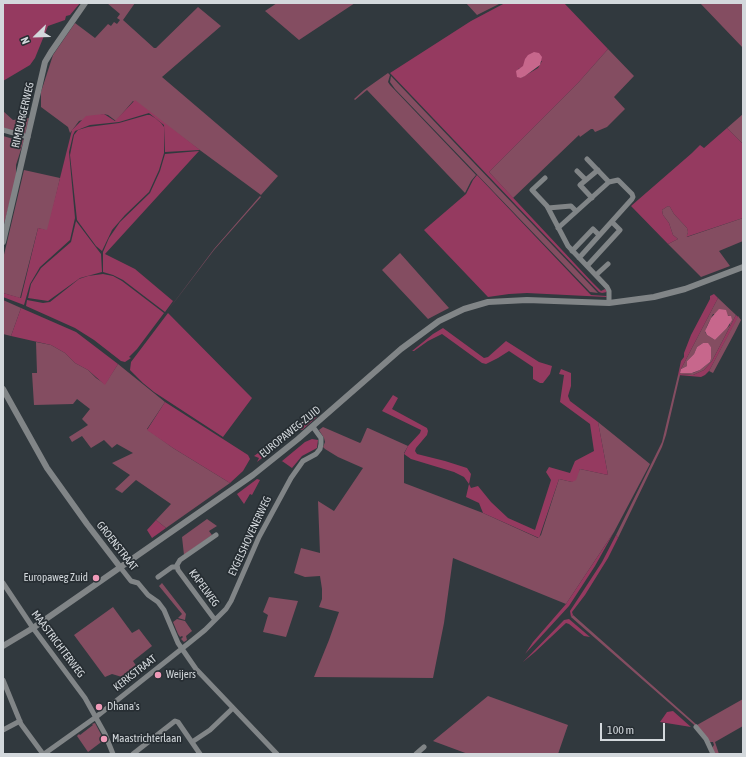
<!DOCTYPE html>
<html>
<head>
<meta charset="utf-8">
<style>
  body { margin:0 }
  #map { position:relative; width:746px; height:757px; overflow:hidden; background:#31393e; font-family:"Asap Condensed",sans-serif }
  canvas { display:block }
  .frame { position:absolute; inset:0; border:4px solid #d3d8dc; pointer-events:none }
  .north { position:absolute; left:16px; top:16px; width:40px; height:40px; -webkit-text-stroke:3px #272e33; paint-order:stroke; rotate:247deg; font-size:11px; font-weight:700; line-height:16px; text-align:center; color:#d3d8dc }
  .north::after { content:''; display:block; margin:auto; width:14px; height:18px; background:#d3d8dc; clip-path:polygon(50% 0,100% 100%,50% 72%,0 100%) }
  .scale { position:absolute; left:600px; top:723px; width:65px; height:18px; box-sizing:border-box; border:2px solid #d3d8dc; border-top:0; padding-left:5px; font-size:12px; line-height:14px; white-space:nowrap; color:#d3d8dc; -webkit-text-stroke:3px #272e33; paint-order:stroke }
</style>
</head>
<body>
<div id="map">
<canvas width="746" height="757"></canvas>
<div class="frame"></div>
<div class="north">N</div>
<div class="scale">100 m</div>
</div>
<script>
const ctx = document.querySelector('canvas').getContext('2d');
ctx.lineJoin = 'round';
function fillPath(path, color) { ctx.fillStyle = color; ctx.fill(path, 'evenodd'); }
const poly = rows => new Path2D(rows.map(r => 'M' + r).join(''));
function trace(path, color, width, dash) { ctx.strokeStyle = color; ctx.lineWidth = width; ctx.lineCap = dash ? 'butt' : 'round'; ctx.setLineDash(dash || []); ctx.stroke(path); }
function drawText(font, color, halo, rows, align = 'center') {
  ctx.font = font + ' "Asap Condensed",sans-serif'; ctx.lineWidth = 3.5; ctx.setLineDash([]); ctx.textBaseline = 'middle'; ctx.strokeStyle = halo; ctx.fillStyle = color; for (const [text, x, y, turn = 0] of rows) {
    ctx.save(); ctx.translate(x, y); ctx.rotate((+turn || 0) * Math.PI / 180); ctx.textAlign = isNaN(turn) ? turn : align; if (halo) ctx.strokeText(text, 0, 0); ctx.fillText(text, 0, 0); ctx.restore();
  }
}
const green = poly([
  [107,3,135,3,123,20,154,48,156,48,198,7,221,26,162,77,278,176,261,195,133,101,116,121,108,115,104,114,79,121,70,133,68,127,41,107,41,92,53,55,75,23,95,38,108,24,111,26,114,22,117,24,120,20,117,18,120,14],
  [277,3,355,3,299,40,265,11],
  [466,3,501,3,477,15],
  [700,3,743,3,743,48],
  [608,49,634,76,614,97,625,109,607,127,595,132,593,129,591,129,580,137,579,135,513,198,489,172,578,83],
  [388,73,390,75,388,82,390,85,476,175,471,181,465,193,367,90,355,100,354,99,364,90],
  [391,76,516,207,598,293,590,292,395,89,390,82],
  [3,111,13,120,29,118,25,134,3,128],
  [743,114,743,144,727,128],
  [3,136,17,140,18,136,24,140,16,165,16,174,17,175,3,228],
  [24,170,60,178,48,231,38,228,20,298,3,293,3,259],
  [260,196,261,197,214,250,166,313,214,249],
  [668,206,670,207,674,214,687,228,688,232,687,237,743,218,743,241,719,251,730,266,701,277,668,244,678,239,673,235,669,223,663,215,662,210],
  [400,253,449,308,428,319,382,270],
  [718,298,736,315,712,361,704,370,693,375,680,374,681,369],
  [713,314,730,316,730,325,715,340,707,335,705,332,707,326],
  [703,343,707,343,711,347,711,359,710,362,700,370,693,373,680,373,681,369,687,366,687,361,694,354,697,347],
  [3,300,21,308,11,336,3,334],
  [738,316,741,320,734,334,713,373,709,371],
  [36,342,51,345,65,353,75,363,88,370,96,378,105,384,118,364,165,402,147,429,173,448,230,483,166,528,156,520,171,504,136,480,122,493,115,489,130,475,112,463,133,453,117,444,112,448,104,440,91,448,82,436,72,442,69,437,88,425,82,419,90,409,77,399,73,404,34,405,32,373,37,373],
  [678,375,680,375,666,435,662,447,618,538,616,535,662,442],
  [598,422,650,464,614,532,566,604,453,558,444,623,433,678,314,677,329,640,339,612,319,607,322,599,322,589,320,576,305,577,294,573,301,548,320,553,318,501,334,511,363,468,338,457,325,449,323,447,325,442,324,438,319,430,323,427,360,443,361,442,367,428,368,428,408,446,404,453,404,483,483,513,538,538,541,535,559,479,572,482,580,469,608,475],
  [207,519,217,526,209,531,212,535,184,555,182,537],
  [162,583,186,614,185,620,178,618,182,614,159,586],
  [269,597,298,601,286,637,263,632,268,615,263,612],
  [113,607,132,633,139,629,152,646,133,661,137,667,122,677,112,674,105,677,74,635],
  [573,615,697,725,743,699,743,726,715,742,719,754,715,754,712,748,714,745,713,742,709,742,700,730,571,617],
  [177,619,185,621,192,631,186,636,187,640,184,642,181,639,183,637,182,636,180,637,178,634,173,622],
  [488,696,568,725,558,754,468,754,433,741],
  [95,723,104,740,88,752,77,736,79,734,80,735,93,725,92,724]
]);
const forest = poly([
  [3,3,80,3,70,15,66,16,65,20,48,26,35,58,30,65,3,81],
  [505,3,564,3,608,49,578,83,489,172,591,281,601,291,605,289,607,292,602,293,599,292,390,73,471,21],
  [542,61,538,68,521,78,518,69],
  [135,100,200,150,165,152,164,125,149,113,119,122,90,125,75,131,73,135,69,152,75,218,70,240,40,267,30,284,24,305,3,297,3,293,21,298,38,228,47,230,72,130,86,116,104,114,115,121],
  [147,115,150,115,155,118,161,123,164,127,164,153,159,170,149,192,125,215,112,230,102,251,96,246,77,220,70,155,74,135,78,130,88,127,119,123],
  [727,128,743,144,743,218,686,237,688,233,687,228,674,214,670,207,668,206,662,210,663,215,669,223,673,235,678,239,668,244,631,206,692,153,700,145,704,148],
  [199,151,105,254,135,269,173,301,165,312,123,280,113,275,103,272,103,252,109,238,120,222,150,193,160,171,165,154],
  [477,175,589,293,591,295,607,296,606,297,527,293,509,294,488,297,424,230,466,194,473,180],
  [76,221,101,254,102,272,80,278,48,301,28,298,31,284,41,268,71,242],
  [103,274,113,276,122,281,164,313,137,349,129,357,131,358,125,362,121,361,94,340,75,328,26,306,27,300,43,303,50,302,79,279,88,276],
  [714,294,718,298,681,369,680,374,693,375,704,370,712,361,736,315,738,317,709,371,705,375,701,377,678,375,681,361,684,357,684,353,691,335,710,299,710,296],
  [21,308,76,332,118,364,105,385,88,370,75,363,65,353,51,345,11,336],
  [168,313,252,398,223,437,154,392,143,383,130,370,131,362],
  [443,328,484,358,488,357,506,341,539,362,552,366,550,374,543,383,540,383,533,379,533,367,509,351,498,358,486,364,482,363,442,334,428,341,414,351,412,351,433,334],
  [561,369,571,373,571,386,568,396,570,401,598,422,608,475,580,469,576,480,572,482,559,479,539,538,483,513,479,503,466,497,469,484,464,477,454,472,411,459,404,454,408,446,420,433,421,430,382,411,393,395,398,398,392,409,427,428,428,431,427,435,416,448,415,451,417,454,445,461,467,468,471,474,469,484,471,488,478,486,491,502,508,518,535,530,551,480,546,472,549,467,570,473,575,461,594,451,590,424,560,402,564,375,559,374],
  [165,402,248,455,250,459,243,471,230,483,173,448,147,430],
  [313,413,317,417,302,430,298,430,257,462,259,458,254,456],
  [312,439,318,440,317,448,302,456,292,468,282,461,276,466,305,442],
  [257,479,260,480,252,495,250,494,244,504,237,494],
  [156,520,166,528,152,538,147,530],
  [614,532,595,566,569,606,525,654,533,642,566,604],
  [616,535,618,538,608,558,585,595,572,612,573,615,571,617,570,611,602,562],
  [569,619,590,637,584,636,569,624,566,623,535,652,523,662,564,620],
  [673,711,691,727,660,722,667,712]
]);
const water = poly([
  [534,52,539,53,542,57,540,65,525,76,521,78,517,77,516,71,523,66,525,59,528,55],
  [719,309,726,310,728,316,731,316,732,320,727,328,715,340,707,335,705,331,711,318],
  [703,343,708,343,711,347,711,359,710,362,700,370,692,373,680,373,681,369,687,366,687,361,694,354,697,347]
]);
const minor = poly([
  [3,130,28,137],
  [587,159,609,182],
  [577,171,586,180],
  [545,178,532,190,547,206,568,246,607,287,609,291,609,303],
  [592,198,580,185,598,170],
  [548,208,571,206,576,211],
  [558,228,609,182,618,180,632,194,633,197,632,199,579,258],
  [572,251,593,229,599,235],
  [587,266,620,230,612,222],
  [596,275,608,264],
  [120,567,131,581,138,583,148,595,158,602,164,610,178,643,196,669,277,754],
  [158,577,172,567,177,567],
  [3,583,33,628,85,698,105,734,113,754],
  [215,620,178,570,177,565,180,560,216,535],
  [3,680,21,724,43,754],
  [696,727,706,739,713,754],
  [3,730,20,721],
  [192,742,210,730,233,708],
  [44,754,96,717,189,643,205,630,226,609,231,601,259,537,291,478,303,461,316,454,320,449,321,444,321,438,313,427],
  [133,754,175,721,178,722,200,754],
  [416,754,424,747]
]);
const tertiary = poly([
  [3,242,45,62,51,52,85,3],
  [3,389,47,468,87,524,120,567],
  [3,646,33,628,253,475,298,439,401,349,439,321,464,309,488,302,527,300,609,303,654,297,685,289,743,267]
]);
const markers = [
  [96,578,4,"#ef9ab8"],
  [158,675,4,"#ef9ab8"],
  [99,707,4,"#ef9ab8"],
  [104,739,4,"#ef9ab8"]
];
const streetNames = [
  ["RIMBURGERWEG",23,115,-77],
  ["EUROPAWEG-ZUID",290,432,-39],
  ["EYGELSHOVENERWEG",250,536,-65],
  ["GROENSTRAAT",117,546,52],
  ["KAPELWEG",204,588,54],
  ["MAASTRICHTERWEG",58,644,53],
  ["KERKSTRAAT",135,673,-38]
];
const poiNames = [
  ["Europaweg Zuid",88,578,"right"],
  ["Weijers",166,675],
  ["Dhana's",107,707],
  ["Maastrichterlaan",112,739]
];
fillPath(green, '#844d61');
fillPath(forest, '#953a60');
fillPath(water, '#c7678c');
trace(minor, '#818587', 5);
trace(tertiary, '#818587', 6);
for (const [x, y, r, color] of markers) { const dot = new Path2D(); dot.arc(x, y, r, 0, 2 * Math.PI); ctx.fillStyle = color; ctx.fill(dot); trace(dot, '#272e33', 1.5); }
drawText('11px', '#d3d8dc', '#272e33', streetNames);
drawText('11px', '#d3d8dc', '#272e33', poiNames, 'left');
</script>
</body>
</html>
